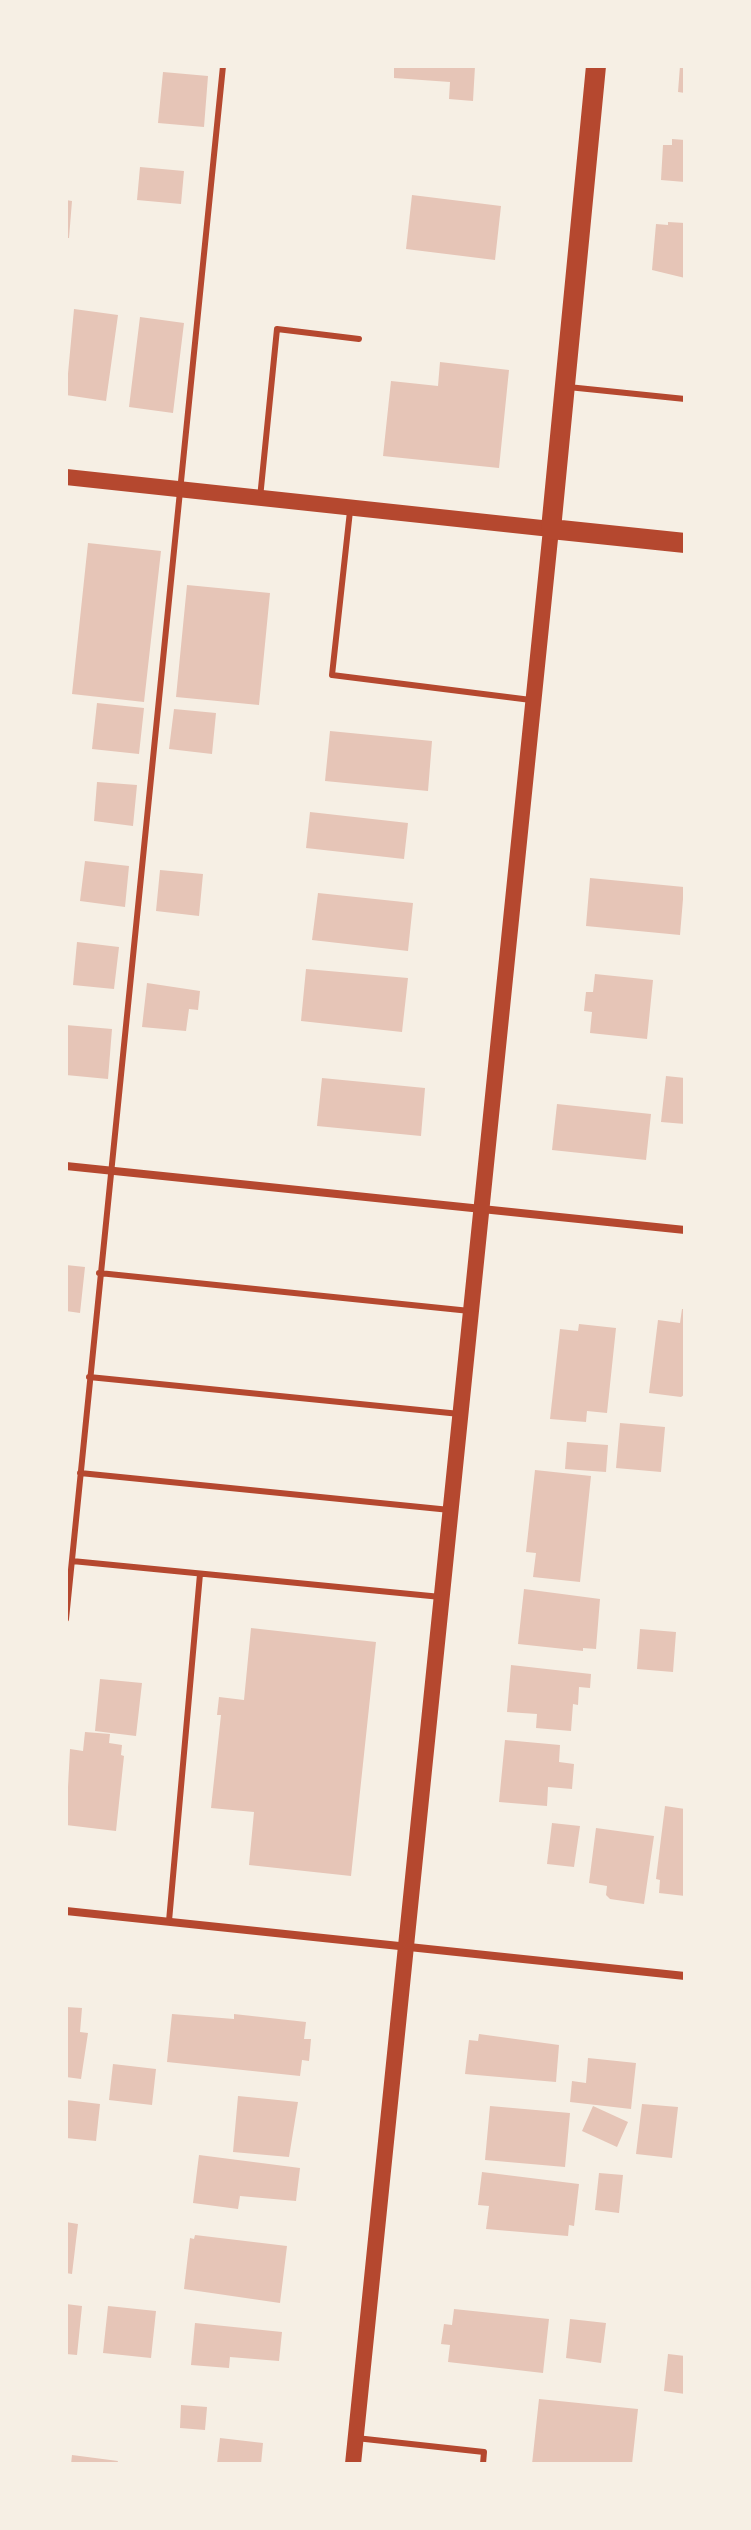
<!DOCTYPE html>
<html>
<head>
<meta charset="utf-8">
<style>
  body { margin:0 }
  #map { position:relative; width:751px; height:2530px; overflow:hidden; background:#f6efe4; font-family:Helvetica,sans-serif }
  canvas { display:block }
  .frame { position:absolute; inset:0; border:68px solid #f6efe4; pointer-events:none }
</style>
</head>
<body>
<div id="map">
<canvas width="751" height="2530"></canvas>
<div class="frame"></div>
</div>
<script>
const ctx = document.querySelector('canvas').getContext('2d');
ctx.lineJoin = 'round';
function fillPath(path, color) { ctx.fillStyle = color; ctx.fill(path, 'evenodd'); }
const poly = rows => new Path2D(rows.map(r => 'M' + r).join(''));
function trace(path, color, width, dash) { ctx.strokeStyle = color; ctx.lineWidth = width; ctx.lineCap = dash ? 'butt' : 'round'; ctx.setLineDash(dash || []); ctx.stroke(path); }
const building = poly([
  [394,66,475,66,473,101,449,99,450,82,394,78],
  [680,66,685,66,685,93,678,92],
  [163,72,208,76,204,127,158,123],
  [672,139,685,140,685,182,661,180,663,145,672,145],
  [140,167,184,171,181,204,137,200],
  [412,195,501,206,495,260,406,249],
  [66,200,72,201,69,238,66,238],
  [668,222,685,223,685,278,652,270,656,224,668,225],
  [74,309,118,315,106,401,66,395],
  [140,317,184,323,173,413,129,407],
  [440,362,509,370,499,468,383,456,391,381,438,386],
  [88,543,161,551,144,702,72,694],
  [187,585,270,593,259,705,176,697],
  [97,703,144,708,139,754,92,749],
  [174,709,216,713,212,754,169,749],
  [330,731,432,741,428,791,325,781],
  [97,782,137,785,133,826,94,821],
  [310,812,408,823,404,859,306,848],
  [85,861,129,866,125,907,80,901],
  [160,870,203,874,199,916,156,911],
  [590,878,684,887,680,935,586,926],
  [318,893,413,903,408,951,312,940],
  [77,942,119,947,114,989,73,985],
  [306,969,408,978,402,1032,301,1021],
  [595,974,653,980,647,1039,590,1033,592,1012,584,1011,586,992,593,992],
  [147,983,200,991,198,1010,189,1009,186,1031,142,1027],
  [66,1025,112,1029,108,1079,66,1075],
  [666,1076,685,1078,685,1124,661,1122],
  [322,1078,425,1088,421,1136,317,1126],
  [557,1104,651,1114,646,1160,552,1150],
  [66,1265,85,1267,80,1313,66,1311],
  [682,1309,685,1309,685,1394,681,1397,649,1393,658,1320,680,1323],
  [579,1324,616,1328,607,1413,587,1411,586,1422,550,1419,560,1329,578,1331],
  [620,1423,665,1427,661,1472,616,1468],
  [567,1442,608,1445,606,1472,565,1469],
  [535,1470,591,1476,580,1582,533,1577,536,1553,526,1552],
  [524,1589,600,1599,596,1649,583,1648,583,1651,518,1644],
  [251,1628,376,1642,351,1876,249,1865,254,1812,211,1808,221,1715,217,1715,219,1697,244,1700],
  [640,1629,676,1632,673,1672,637,1669],
  [511,1665,591,1674,590,1688,579,1687,578,1705,573,1704,571,1731,536,1728,537,1714,507,1712],
  [100,1679,142,1683,136,1736,95,1731],
  [85,1732,110,1734,109,1743,122,1745,121,1755,124,1756,116,1831,66,1825,70,1749,83,1751],
  [505,1740,560,1745,559,1762,574,1764,572,1789,548,1787,547,1806,499,1802],
  [665,1806,685,1809,685,1896,659,1893,660,1880,656,1879],
  [552,1823,580,1826,574,1867,547,1864],
  [596,1828,654,1836,644,1904,610,1899,606,1895,607,1886,589,1883],
  [66,2007,82,2008,80,2032,88,2033,81,2079,66,2077],
  [172,2014,234,2019,234,2014,306,2022,304,2039,311,2039,309,2061,302,2060,300,2076,167,2062],
  [479,2034,559,2045,556,2082,465,2074,469,2040,478,2041],
  [588,2058,636,2063,631,2109,570,2102,572,2081,586,2083],
  [113,2064,156,2069,152,2105,109,2100],
  [238,2096,298,2102,289,2157,233,2152],
  [66,2100,100,2104,96,2141,66,2138],
  [642,2104,678,2107,672,2158,636,2154],
  [490,2106,570,2113,565,2167,485,2160],
  [593,2106,628,2122,617,2147,582,2131],
  [199,2155,300,2168,296,2201,240,2196,238,2209,193,2203],
  [482,2172,579,2184,574,2226,569,2225,568,2236,486,2229,489,2206,478,2205],
  [599,2173,623,2175,619,2213,595,2210],
  [66,2222,78,2224,72,2274,66,2273],
  [195,2235,287,2246,280,2303,184,2289,190,2238,194,2239],
  [66,2304,82,2306,77,2355,66,2354],
  [108,2306,156,2311,151,2358,103,2353],
  [454,2309,549,2319,543,2373,448,2362,450,2345,441,2344,444,2324,452,2325],
  [570,2319,606,2323,601,2363,566,2358],
  [195,2323,282,2332,279,2361,230,2357,229,2368,191,2365],
  [668,2354,685,2356,685,2394,664,2391],
  [539,2399,638,2409,632,2464,532,2464],
  [181,2405,207,2407,205,2430,180,2428],
  [220,2438,263,2443,261,2464,217,2464],
  [72,2455,118,2461,117,2464,71,2464]
]);
const service = poly([
  [568,387,685,399],
  [260,498,277,329,359,339],
  [350,511,332,675,531,700],
  [99,1273,470,1311],
  [89,1377,460,1414],
  [80,1473,450,1510],
  [72,1561,441,1597],
  [66,1619,223,66],
  [169,1921,200,1574],
  [356,2438,484,2452,483,2464]
]);
const minor = poly([
  [66,1166,685,1230],
  [66,1911,685,1976]
]);
const secondary = poly([
  [66,477,551,529,353,2464]
]);
const primary = poly([
  [596,66,551,529,685,543]
]);
fillPath(building, '#e6c5b7');
trace(service, '#b5482f', 6);
trace(minor, '#b5482f', 8);
trace(secondary, '#b5482f', 16);
trace(primary, '#b5482f', 20);
</script>
</body>
</html>
